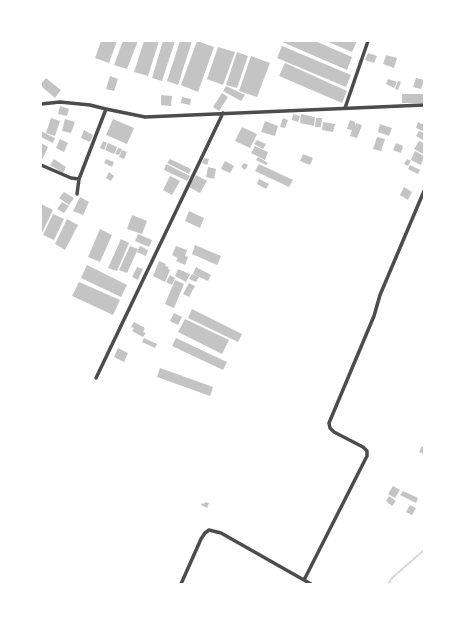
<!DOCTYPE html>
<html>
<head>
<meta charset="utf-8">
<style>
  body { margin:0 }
  #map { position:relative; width:465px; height:625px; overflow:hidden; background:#fff; font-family:"IBM Plex Serif",serif }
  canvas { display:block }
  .frame { position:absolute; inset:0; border:42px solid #fff; pointer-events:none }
</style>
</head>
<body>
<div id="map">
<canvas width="465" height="625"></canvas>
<div class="frame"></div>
</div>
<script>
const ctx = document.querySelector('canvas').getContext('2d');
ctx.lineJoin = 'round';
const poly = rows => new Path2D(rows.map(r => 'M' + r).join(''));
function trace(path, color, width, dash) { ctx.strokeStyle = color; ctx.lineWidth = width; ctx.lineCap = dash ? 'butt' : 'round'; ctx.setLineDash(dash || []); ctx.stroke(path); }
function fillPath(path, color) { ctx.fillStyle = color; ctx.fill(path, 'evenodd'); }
const stream = poly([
  [388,584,392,578,424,550]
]);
const building = poly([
  [101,41,117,41,109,63,95,58],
  [123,41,138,41,127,69,114,65],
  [144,41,159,41,148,76,134,72],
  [163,41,175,41,162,81,152,78],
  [180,41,192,41,178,85,167,81],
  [197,41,214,47,198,92,181,85],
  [280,41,315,41,352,57,347,70],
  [326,41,357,41,352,52],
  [282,46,351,75,346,87,277,58],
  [218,47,235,52,223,85,207,79],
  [237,52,248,56,237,88,226,85],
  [368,53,377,56,374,63,365,60],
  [386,55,397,58,394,68,383,64],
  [251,56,270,63,257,97,239,91],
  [285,63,347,91,342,103,279,76],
  [110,76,118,79,114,91,106,89],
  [46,78,61,90,55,98,41,86,41,84],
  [416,78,424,80,421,89,413,87],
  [388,79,397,82,394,88,386,84],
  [398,81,401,82,398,90,395,89],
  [226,86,245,95,241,101,223,91],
  [222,93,228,97,219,111,213,107],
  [402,94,423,94,423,103,402,103],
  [161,95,172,96,171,106,161,105],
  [182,97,191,99,190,105,181,103],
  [60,106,69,109,67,116,58,114],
  [293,114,300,116,298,122,292,120],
  [301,114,315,117,314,126,300,123],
  [51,118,60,121,55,136,46,133],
  [283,118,288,120,285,128,280,127],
  [316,118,322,118,321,127,315,127],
  [65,119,75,122,71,133,62,131],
  [113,119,134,128,127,144,106,135],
  [350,120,355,122,355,125,356,123,362,125,357,138,350,136,352,130,347,129],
  [265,121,278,126,275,136,261,132],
  [323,122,335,124,333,132,322,130],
  [418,122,424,125,423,131,416,128],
  [380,124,392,128,389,136,378,132],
  [242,127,257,134,250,148,235,141],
  [84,130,93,135,90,142,81,138],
  [41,131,55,138,53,143,41,137],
  [419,131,424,133,423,140,416,136],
  [377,137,385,139,381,151,373,149],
  [60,139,68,143,64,152,56,148],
  [257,140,266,144,263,149,254,144],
  [103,141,107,143,104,150,100,148],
  [419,141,424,143,423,154,414,149],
  [41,143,48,147,41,162],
  [108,143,117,147,114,154,105,150],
  [396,143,403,146,401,153,393,150],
  [255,146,268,152,265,160,251,153],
  [118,148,122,149,119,155,115,154],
  [122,150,127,152,124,159,119,157],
  [415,151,424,156,421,165,411,160],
  [303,154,313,158,310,165,300,161],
  [258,157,268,163,266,165,256,160],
  [204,158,209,159,207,165,202,163],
  [54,159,66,167,63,173,50,165],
  [106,159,114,162,112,167,104,163],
  [170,159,191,169,189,174,167,163],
  [407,159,411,161,408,166,404,164],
  [225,161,234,166,230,173,221,169],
  [244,163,248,165,245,170,241,167],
  [166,164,190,176,187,181,164,170],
  [259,164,293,180,289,187,255,171],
  [410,165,420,170,418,174,408,169],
  [208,167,216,169,214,179,206,177],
  [109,172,114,176,111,181,106,178],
  [196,175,207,181,200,193,189,187],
  [170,176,180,181,172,195,163,190],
  [259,179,269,184,266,189,257,184],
  [404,187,412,192,408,200,400,195],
  [64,192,74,198,69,205,59,198],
  [80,197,89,202,83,215,73,211],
  [62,202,69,206,64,213,57,209],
  [41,204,53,210,41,235],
  [189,211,204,218,200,228,185,221],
  [53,214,64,219,54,240,43,235],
  [132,215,147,221,142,234,127,229],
  [67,219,78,225,65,250,55,244],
  [100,229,112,235,100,262,88,257],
  [138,234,152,240,149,247,135,241],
  [121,239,129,243,117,271,108,268],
  [195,245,221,256,217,265,192,254],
  [130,246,138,249,127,273,119,270],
  [140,246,148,250,146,256,137,252],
  [176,246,187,250,185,256,188,257,185,265,176,261,178,258,172,255],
  [159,261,166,264,165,266,169,267,168,269,170,270,165,282,153,276],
  [87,265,127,285,121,297,81,278],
  [137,267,143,269,138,280,132,277],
  [196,267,211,275,208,281,193,274],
  [178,269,190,274,186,282,175,276],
  [192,274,199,277,196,282,189,279],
  [170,275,175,278,172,285,166,282],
  [175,280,184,284,174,308,165,304],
  [79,282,120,300,113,315,72,296],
  [189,283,195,286,189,297,183,294],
  [192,309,242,334,238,342,188,318],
  [174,313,182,317,178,325,170,321],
  [185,319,229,340,222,354,178,332],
  [134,322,145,328,143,332,146,333,143,337,132,331,134,328,131,327],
  [144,338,157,344,155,348,142,342],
  [176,338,227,362,223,370,172,346],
  [118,348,128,353,124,362,114,357],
  [160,368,213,387,210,396,157,377],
  [422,446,424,447,424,454,419,452],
  [393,486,400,490,395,498,388,494],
  [403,491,418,498,416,503,400,495],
  [389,496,396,501,392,506,386,501],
  [205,502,209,503,207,508,201,505,202,503,204,504],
  [410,505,416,508,412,515,406,512]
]);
const minor = poly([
  [41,104,60,102,90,105,106,109,145,117,424,105],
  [345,108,368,41],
  [41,165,71,178,79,179],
  [77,194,79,179,106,109],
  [96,378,223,113],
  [304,580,367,456,367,451,363,447,334,432,330,428,329,423,374,316,380,295,424,191],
  [181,584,201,539,205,533,209,530,221,533,311,584]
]);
trace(stream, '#d9d9d9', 2);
fillPath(building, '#c4c4c4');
trace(minor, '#4c4c4c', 3.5);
</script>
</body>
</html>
